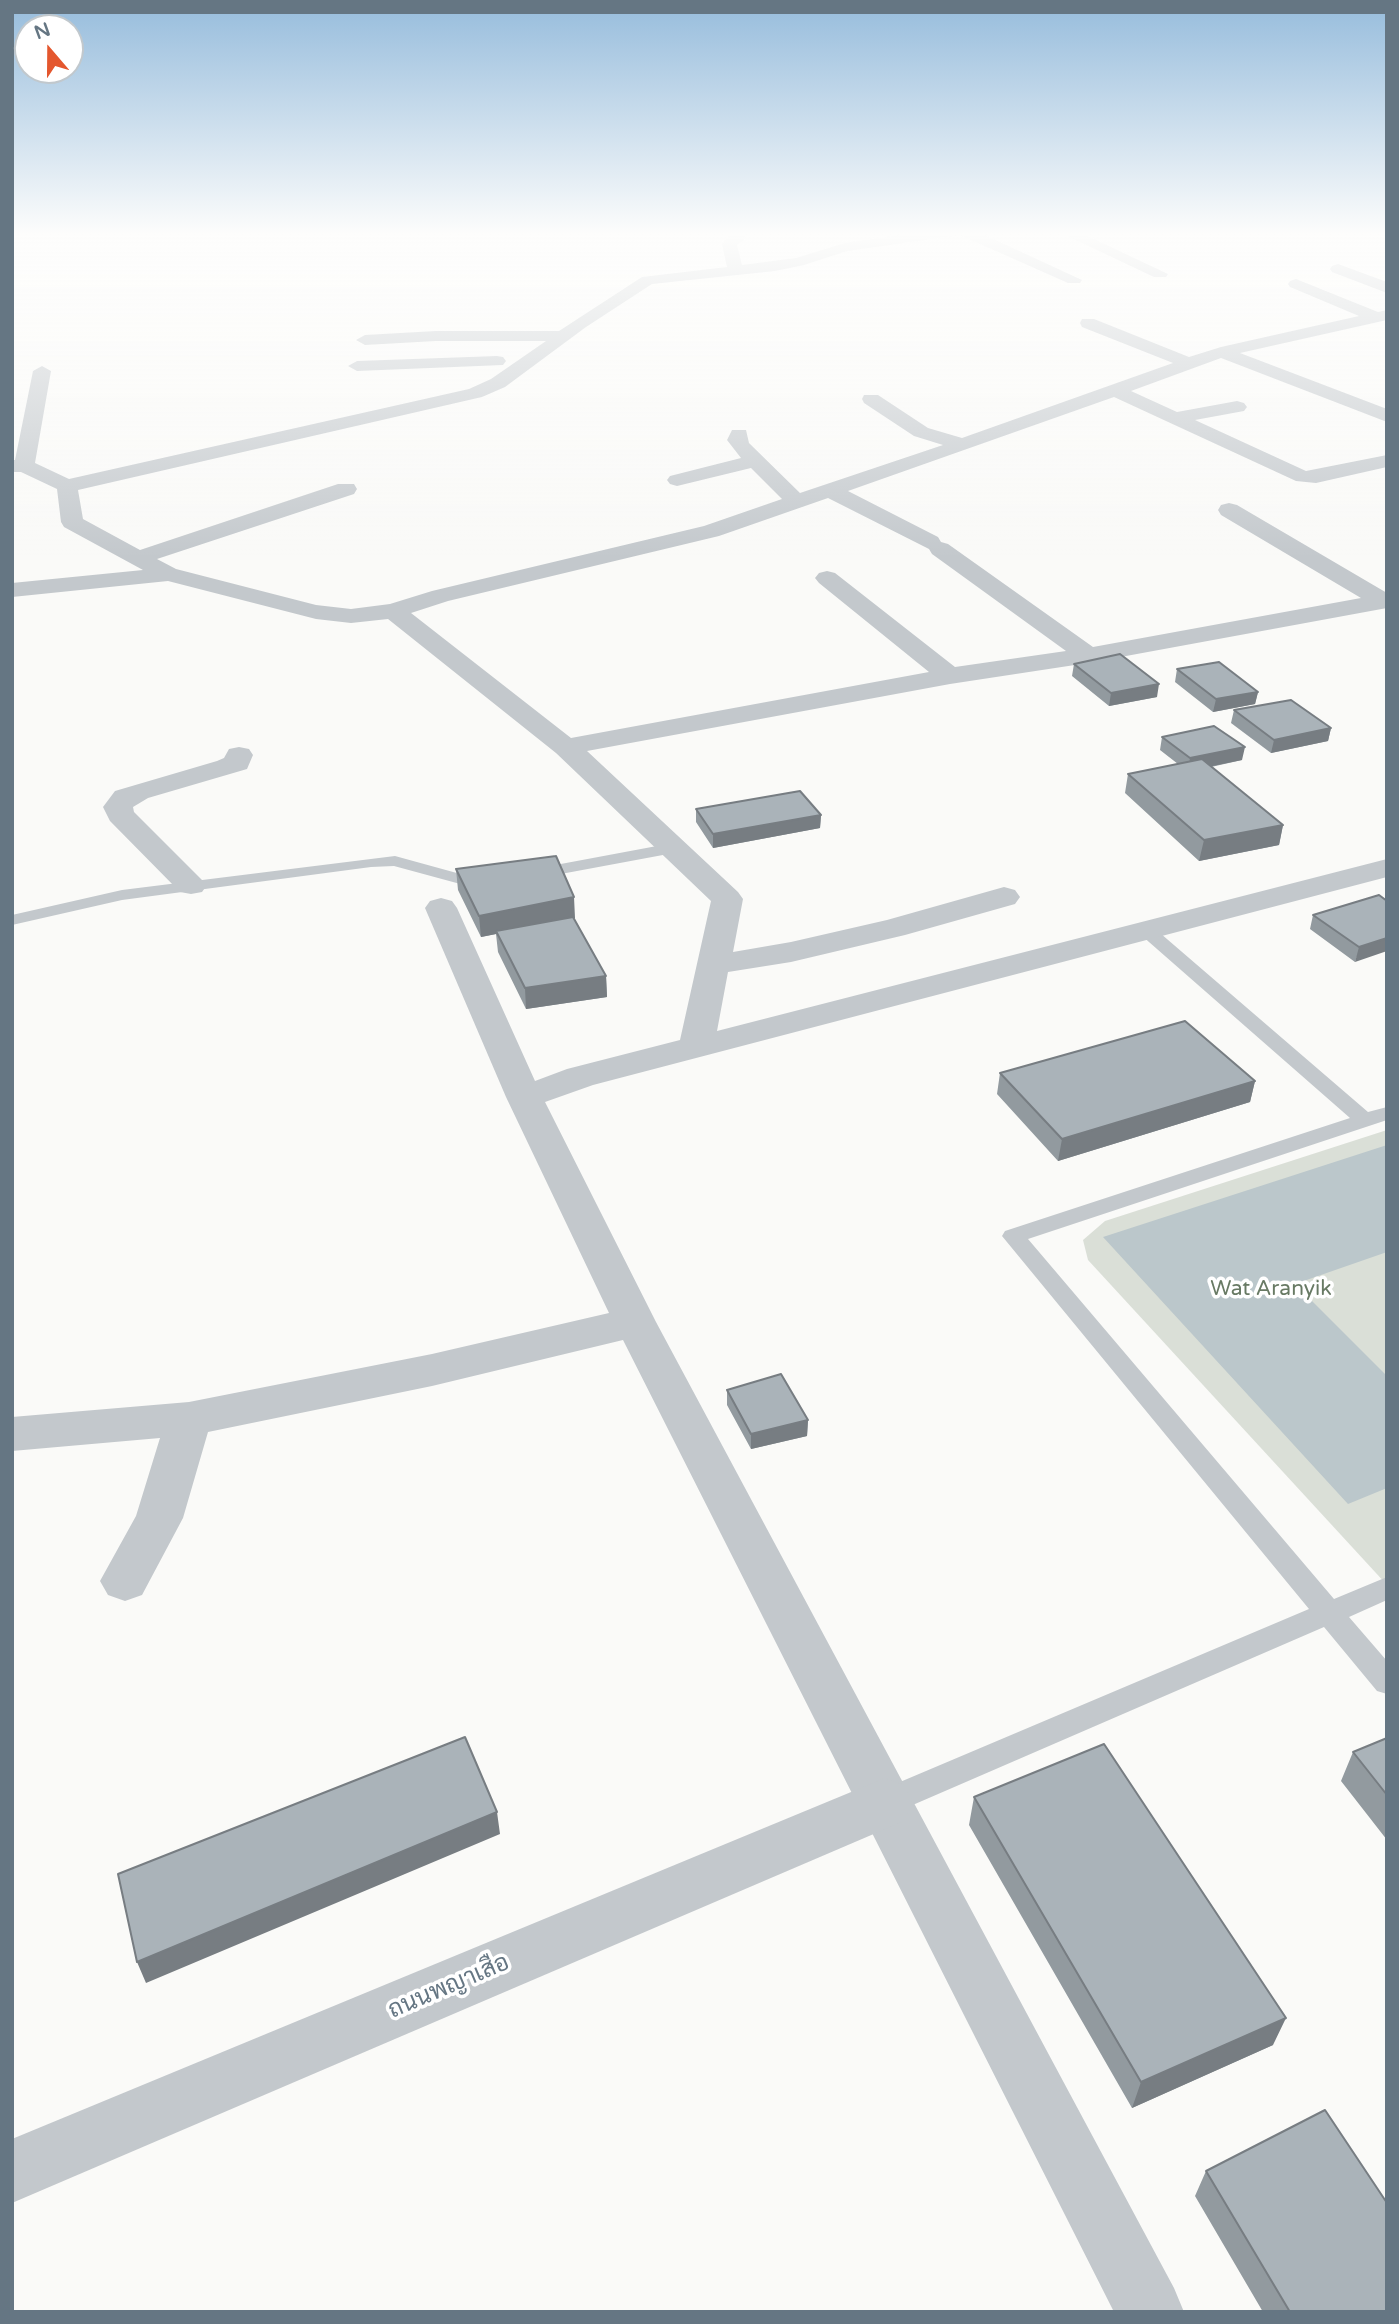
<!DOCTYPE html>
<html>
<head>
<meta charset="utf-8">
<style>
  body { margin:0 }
  #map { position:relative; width:1399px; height:2324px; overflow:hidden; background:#fafaf8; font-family:"Varela Round",sans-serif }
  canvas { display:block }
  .frame { position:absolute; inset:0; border:14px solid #657683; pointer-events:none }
  .north { position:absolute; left:14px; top:14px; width:70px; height:70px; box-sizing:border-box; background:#fff; border:2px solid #c1c8cd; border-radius:50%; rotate:340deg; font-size:19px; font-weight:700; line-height:28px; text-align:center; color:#657683 }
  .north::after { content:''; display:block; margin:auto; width:24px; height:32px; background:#e4572e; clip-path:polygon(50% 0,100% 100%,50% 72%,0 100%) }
</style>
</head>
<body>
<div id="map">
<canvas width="1399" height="2324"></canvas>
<div class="frame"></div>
<div class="north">N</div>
</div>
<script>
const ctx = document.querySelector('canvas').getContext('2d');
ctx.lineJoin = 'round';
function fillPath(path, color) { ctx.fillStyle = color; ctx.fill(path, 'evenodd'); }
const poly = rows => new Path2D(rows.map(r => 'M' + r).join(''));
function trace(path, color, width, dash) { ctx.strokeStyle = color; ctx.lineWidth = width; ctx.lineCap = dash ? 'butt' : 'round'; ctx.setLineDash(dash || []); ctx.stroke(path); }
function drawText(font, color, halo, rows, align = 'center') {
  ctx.font = font + ' "Varela Round",Sarabun,sans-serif'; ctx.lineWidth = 7; ctx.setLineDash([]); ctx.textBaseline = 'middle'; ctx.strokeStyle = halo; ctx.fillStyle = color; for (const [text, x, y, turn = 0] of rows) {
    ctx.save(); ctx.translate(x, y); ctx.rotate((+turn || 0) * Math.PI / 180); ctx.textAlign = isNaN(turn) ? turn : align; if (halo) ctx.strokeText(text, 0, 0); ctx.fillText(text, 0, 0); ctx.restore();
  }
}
const green = poly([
  [1387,1130,1387,1585,1088,1260,1083,1240,1105,1221]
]);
const water = poly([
  [1387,1145,1387,1252,1295,1284,1387,1376,1387,1488,1348,1504,1103,1237]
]);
const service = poly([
  [673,843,679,844,681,848,679,852,534,879,526,874,534,869,673,843],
  [395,856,464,875,484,873,493,878,490,882,464,885,394,866,371,867,122,900,12,925,12,915,122,890,395,856],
  [1147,926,1153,927,1368,1112,1387,1107,1387,1120,1028,1239,1334,1599,1387,1577,1387,1600,1349,1617,1387,1661,1387,1694,1377,1691,1324,1627,885,1817,874,1813,870,1803,874,1793,1309,1609,1002,1236,1005,1231,1350,1118,1141,935,1138,931,1141,927,1147,926]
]);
const minor = poly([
  [732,232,746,232,744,240,737,245,742,265,796,258,845,243,920,232,978,232,1082,280,1080,283,1068,283,960,235,847,251,804,265,775,271,652,284,586,327,505,387,482,397,78,490,83,519,140,550,338,484,354,484,357,489,354,494,157,559,176,569,316,605,351,609,390,604,432,591,704,526,782,499,751,468,677,486,670,484,667,480,670,476,741,458,727,440,732,430,746,430,749,443,800,493,943,445,914,436,864,403,862,399,864,395,878,395,928,428,962,438,1173,363,1082,327,1080,323,1082,319,1094,319,1189,357,1221,347,1359,316,1290,287,1288,284,1290,281,1296,279,1378,312,1387,310,1387,320,1240,353,1387,409,1387,422,1221,358,1131,391,1177,412,1237,401,1244,403,1247,407,1244,411,1195,420,1306,471,1387,455,1387,467,1316,483,1296,481,1114,397,848,491,938,537,941,542,948,544,1093,647,1361,598,1221,515,1218,510,1221,505,1229,503,1237,505,1387,593,1387,608,1088,663,950,684,587,751,738,892,743,899,733,952,791,942,887,920,1004,887,1015,890,1020,897,1015,904,905,935,791,962,728,972,717,1031,1387,859,1387,877,593,1085,545,1102,656,1322,1174,2288,1184,2312,1114,2312,623,1340,432,1386,208,1432,183,1518,142,1595,125,1601,108,1595,100,1581,136,1516,160,1438,12,1451,12,1417,189,1402,432,1354,609,1313,506,1097,425,908,430,901,441,898,452,901,457,908,535,1081,567,1069,680,1040,711,901,556,753,388,619,351,623,316,619,168,581,12,597,12,583,143,570,64,527,61,522,57,489,21,472,12,472,12,460,15,460,33,371,42,366,51,371,35,463,69,479,469,389,491,379,546,341,436,341,365,345,356,340,365,335,436,331,559,331,642,277,727,267,722,244,732,232],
  [828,498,929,549,932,554,1066,651,955,667,835,573,827,571,819,573,815,578,819,583,929,672,571,738,411,613,448,601,719,536,828,498],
  [1059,232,1079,232,1168,274,1166,277,1154,277,1059,232],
  [1338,264,1387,282,1387,293,1332,272,1330,269,1332,266,1338,264],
  [497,356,503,357,506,361,503,365,357,371,348,366,357,361,497,356],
  [239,747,249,749,253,755,247,769,148,798,133,807,134,812,207,885,202,892,191,894,180,892,110,821,103,807,115,791,217,761,224,758,229,749,239,747]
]);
const tertiary = poly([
  [885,1778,904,1785,912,1803,904,1821,12,2203,12,2139,885,1778]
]);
const wall = poly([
  [1074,664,1157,697,1109,706,1072,676],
  [1177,669,1258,692,1255,704,1213,712,1175,682],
  [1234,710,1331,728,1328,741,1271,753,1231,723],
  [1162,737,1242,760,1211,767,1283,825,1279,845,1199,861,1125,793,1128,774,1178,764,1160,750],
  [696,809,821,815,820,828,713,848,696,822],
  [456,869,575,918,574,918,606,976,607,997,526,1009,498,952,496,934,481,937,458,890],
  [1379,895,1355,962,1310,929,1313,915],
  [1000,1073,1255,1081,1250,1102,1058,1161,997,1094],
  [727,1390,808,1420,807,1436,751,1449,727,1405],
  [1387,1738,1387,1840,1341,1781,1353,1752],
  [974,1797,1273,2045,1132,2108,969,1825],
  [1206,2171,1387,2312,1263,2312,1195,2196]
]);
const shadedWall = poly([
  [1159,684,1157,697,1109,706,1111,693],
  [1258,692,1255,704,1213,712,1216,699],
  [1331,728,1328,741,1271,753,1274,740],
  [1245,747,1242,760,1188,771,1190,758],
  [821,815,820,828,713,848,713,834],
  [1283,825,1279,845,1199,861,1204,840],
  [574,897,575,918,497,933,496,931,496,934,481,937,479,916],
  [1387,938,1387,951,1355,962,1359,947],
  [606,976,607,997,526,1009,525,988],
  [1255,1081,1250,1102,1058,1161,1062,1139],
  [808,1420,807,1436,751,1449,751,1434],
  [497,1812,500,1834,146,1983,137,1962],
  [1286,2018,1273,2045,1132,2108,1141,2082]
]);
const building = poly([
  [1120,654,1159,684,1111,693,1074,664,1120,654],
  [1219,662,1258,692,1216,699,1177,669,1219,662],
  [1291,700,1331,728,1274,740,1234,710,1291,700],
  [1214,726,1245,747,1190,758,1162,737,1214,726],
  [1202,759,1283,825,1204,840,1128,774,1202,759],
  [800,791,821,815,713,834,696,809,800,791],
  [556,856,574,897,479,916,456,869,556,856],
  [1379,895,1387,901,1387,938,1359,947,1313,915,1379,895],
  [573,917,606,976,525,988,496,931,573,917],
  [1185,1021,1255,1081,1062,1139,1000,1073,1185,1021],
  [781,1374,808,1420,751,1434,727,1390,781,1374],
  [465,1737,497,1812,137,1962,118,1874,465,1737],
  [1387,1738,1387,1795,1353,1752,1387,1738],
  [1104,1744,1286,2018,1141,2082,974,1797,1104,1744],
  [1325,2110,1387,2203,1387,2312,1290,2312,1206,2171,1325,2110]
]);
const parkNames = [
  ["Wat Aranyik",1271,1289]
];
const nearStreetnames = [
  ["ถนนพญาเสือ",449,1987,-23]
];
fillPath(green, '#dadfd7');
fillPath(water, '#bbc7cb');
fillPath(service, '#c3c8cc');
fillPath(minor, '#c3c8cc');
fillPath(tertiary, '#c3c8cc');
fillPath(wall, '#929a9f');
fillPath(shadedWall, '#777d82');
fillPath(building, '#aab3b9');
trace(building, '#777d82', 2);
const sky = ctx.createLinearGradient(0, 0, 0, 558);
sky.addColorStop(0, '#96bcdc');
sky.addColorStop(0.42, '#fdfdfc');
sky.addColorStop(1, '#fdfdfc00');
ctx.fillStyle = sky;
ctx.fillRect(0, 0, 1399, 558);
drawText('21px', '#687a64', '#fff', parkNames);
drawText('24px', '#657683', '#fff', nearStreetnames);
</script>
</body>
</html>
